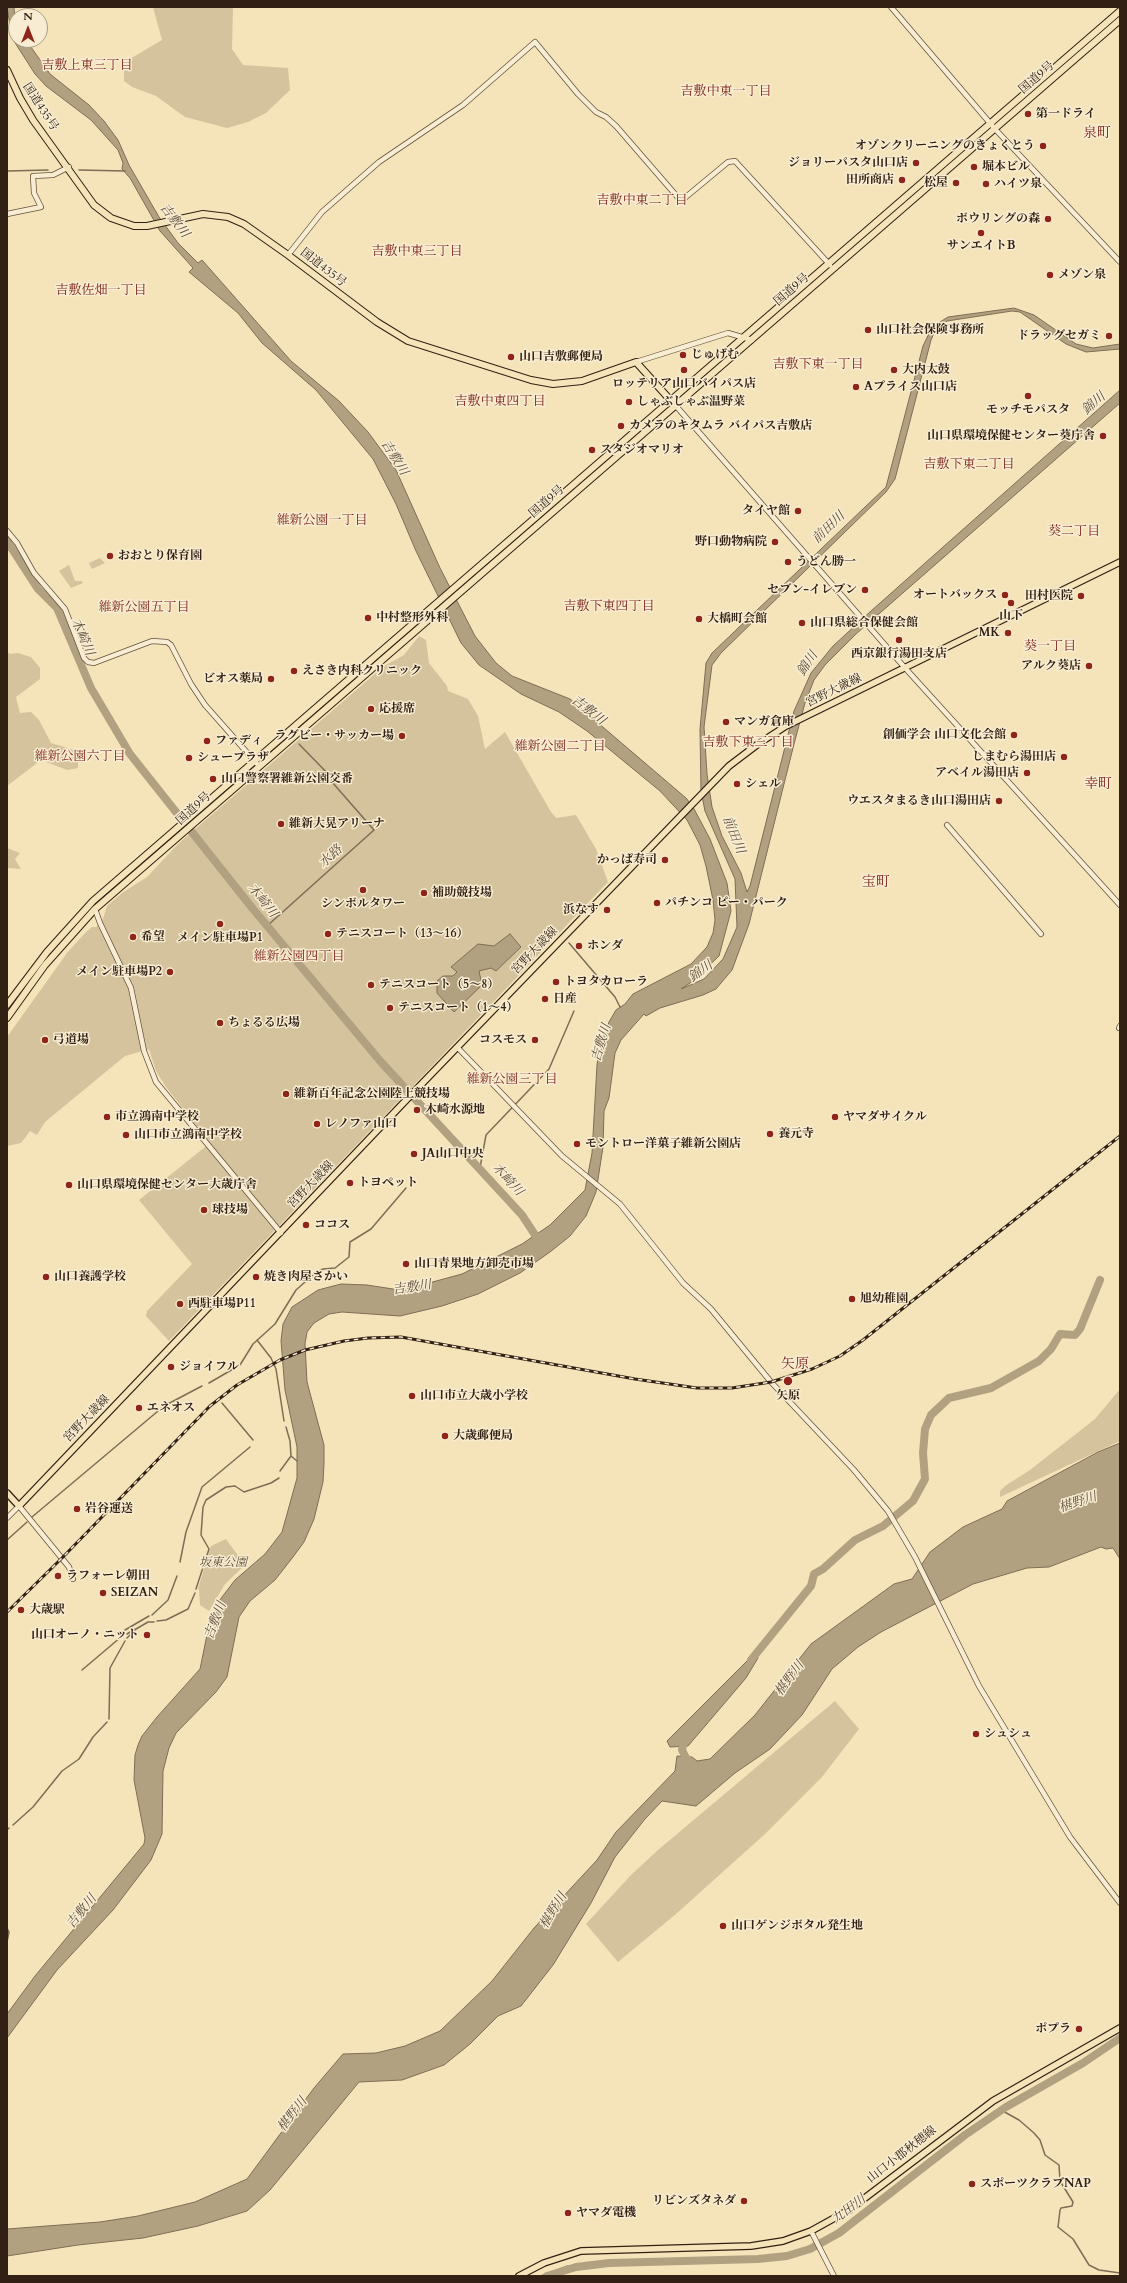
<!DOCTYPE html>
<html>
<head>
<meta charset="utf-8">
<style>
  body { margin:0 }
  #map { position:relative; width:1127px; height:2283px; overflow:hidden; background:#f5e4b9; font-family:Cardo,serif }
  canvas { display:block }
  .frame { position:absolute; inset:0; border:8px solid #312013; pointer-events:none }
  .north { position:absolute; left:8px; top:8px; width:40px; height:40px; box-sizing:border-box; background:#f8edd2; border:1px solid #a89b86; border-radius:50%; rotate:0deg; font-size:11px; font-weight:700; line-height:16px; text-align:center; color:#312013 }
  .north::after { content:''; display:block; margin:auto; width:14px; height:18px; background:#8f2418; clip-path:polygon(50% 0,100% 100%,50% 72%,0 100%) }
</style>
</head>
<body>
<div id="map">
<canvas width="1127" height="2283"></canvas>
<div class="frame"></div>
<div class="north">N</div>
</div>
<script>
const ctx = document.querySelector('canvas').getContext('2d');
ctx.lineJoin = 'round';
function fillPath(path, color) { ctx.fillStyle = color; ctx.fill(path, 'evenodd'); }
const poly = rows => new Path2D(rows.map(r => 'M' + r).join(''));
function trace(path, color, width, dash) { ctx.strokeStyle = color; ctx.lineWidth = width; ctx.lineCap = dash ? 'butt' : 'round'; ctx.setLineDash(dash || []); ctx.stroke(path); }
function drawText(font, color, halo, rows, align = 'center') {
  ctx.font = font + ' Cardo,"Noto Serif JP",serif'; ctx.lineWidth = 3; ctx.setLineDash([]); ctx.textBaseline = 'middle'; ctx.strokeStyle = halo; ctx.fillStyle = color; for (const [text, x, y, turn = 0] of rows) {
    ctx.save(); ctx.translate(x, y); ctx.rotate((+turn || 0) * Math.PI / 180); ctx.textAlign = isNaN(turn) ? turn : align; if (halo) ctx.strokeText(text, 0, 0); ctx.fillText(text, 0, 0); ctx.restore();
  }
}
const green = poly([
  [153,7,233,7,232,49,243,65,288,68,290,90,266,113,248,122,227,128,185,117,156,96,132,87,124,81,124,71,128,60,162,40],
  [100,558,105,563,92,569,89,563],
  [69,565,75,581,82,581,83,583,71,588,59,571],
  [419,636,426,640,429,663,447,686,448,691,468,699,478,716,485,749,505,732,551,812,556,818,576,815,596,849,608,882,169,1341,146,1316,147,1311,192,1264,139,1200,210,1143,166,1087,156,1071,149,1049,125,1056,45,1122,37,1135,30,1131,21,1143,7,1146,7,1037,67,953,85,933,92,927,96,927,103,919,107,906,122,893,147,877,179,843,384,666,404,655],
  [7,652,10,654,18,653,31,657,40,668,40,679,16,697,20,713,31,712,39,720,51,743,71,749,78,755,78,768,67,770,41,760,7,786],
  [7,848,20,853,15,859,21,869,7,868],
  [1120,1389,1120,1441,1000,1497,1000,1491,1005,1486,1030,1470,1095,1419],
  [226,1539,245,1565,225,1584,209,1611,200,1605,199,1589,198,1589,211,1546],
  [835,1701,859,1729,822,1777,765,1834,676,1914,618,1962,586,1924,631,1875,658,1850]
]);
const water = poly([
  [7,7,14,7,16,40,26,40,50,74,89,105,104,121,118,140,129,165,159,217,178,243,198,263,202,260,291,361,339,401,368,432,396,470,440,568,475,636,496,663,512,676,570,699,686,798,693,807,710,839,727,883,731,911,719,956,693,981,681,989,704,979,723,959,737,927,735,879,705,811,701,791,700,729,706,663,712,653,886,487,923,346,932,327,948,317,1014,308,1034,315,1076,344,1093,348,1120,344,1120,349,1086,352,1066,344,1020,312,1012,311,947,321,934,333,931,340,895,479,886,492,721,653,712,665,704,727,707,774,712,807,722,836,741,873,747,892,750,886,794,711,811,673,833,646,871,611,1120,390,1120,403,856,634,825,665,814,680,805,703,794,744,749,924,732,970,716,989,703,995,660,1008,646,1016,644,1014,621,1040,615,1053,609,1098,604,1111,603,1147,596,1192,586,1216,570,1236,550,1252,520,1273,478,1294,442,1306,400,1316,342,1312,329,1314,314,1323,307,1332,305,1344,307,1382,324,1445,324,1464,323,1482,314,1519,304,1542,293,1557,275,1580,250,1601,239,1617,227,1677,216,1692,176,1733,169,1748,163,1771,162,1834,151,1860,113,1910,57,1970,7,2038,7,2014,35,1976,144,1844,145,1838,134,1780,135,1755,138,1745,142,1736,157,1717,200,1669,209,1625,219,1601,235,1580,265,1554,282,1532,297,1478,297,1447,285,1390,281,1341,283,1324,292,1307,318,1290,341,1284,367,1285,393,1289,414,1287,462,1274,522,1244,550,1225,585,1190,592,1153,597,1065,599,1050,609,1022,616,1010,625,1004,633,994,691,964,707,947,713,933,715,920,713,900,706,866,700,845,687,820,660,791,587,731,559,712,521,694,479,665,461,643,416,551,396,504,373,459,316,390,262,343,238,313,189,272,193,268,160,231,130,178,122,169,123,163,118,150,91,120,46,86,35,74,12,38,7,7],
  [510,934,521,947,496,971,491,968,479,971,482,985,454,1012,437,993,437,981,443,976,453,976,457,972,451,967,478,944,494,946,510,934],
  [1120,1443,1120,1559,1113,1548,1106,1549,1101,1547,1049,1567,1027,1568,973,1584,881,1632,858,1647,832,1669,802,1715,770,1749,735,1773,696,1806,662,1801,645,1819,615,1857,591,1903,553,1965,521,2006,498,2016,470,2044,444,2065,402,2080,359,2082,270,2190,247,2211,198,2226,143,2238,78,2245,7,2256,7,2229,100,2222,138,2216,195,2202,247,2179,314,2088,343,2054,376,2053,405,2046,440,2031,492,1981,534,1928,597,1860,616,1832,675,1771,677,1756,692,1757,697,1761,710,1759,755,1715,811,1644,894,1584,912,1579,930,1552,963,1527,1002,1509,1007,1501,1098,1452,1120,1443],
  [756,1652,758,1658,746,1678,688,1746,670,1747,667,1741,756,1652],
  [567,2266,576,2267,552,2276,540,2276,567,2266]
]);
const stream = poly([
  [79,170,125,171],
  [7,171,48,170],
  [267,926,374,830,332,782,332,778,299,744],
  [569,943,615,997,620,1007],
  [480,1168,486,1135,549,1069,574,1011],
  [257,1340,271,1358,276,1369,284,1421],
  [209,1383,240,1365,253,1344,275,1324,296,1290,314,1274,323,1269,335,1268,349,1257,350,1242,371,1229,406,1188],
  [222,1403,253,1440],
  [286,1427,290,1441,291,1456,297,1461],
  [280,1471,291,1456],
  [32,1517,164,1406,202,1386],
  [7,1540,27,1522],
  [180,1562,186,1532,202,1487,250,1447],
  [196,1589,209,1549,201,1535,203,1507,206,1500,226,1487,235,1486,244,1492,271,1483,279,1478],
  [152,1615,168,1600,177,1576],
  [157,1621,166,1620,188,1609,195,1593],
  [125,1630,149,1616],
  [127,1634,135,1629],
  [127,1638,136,1629,148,1622,154,1622],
  [82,1670,121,1637],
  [109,1719,110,1668,125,1641],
  [13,1825,33,1807,62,1771,79,1759,93,1737,107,1722],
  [7,1830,9,1828],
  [7,1928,9,1932,7,1942],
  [1001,2110,1019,2120,1034,2133,1040,2140,1045,2155,1059,2165,1060,2181,1073,2202,1072,2206,1061,2208,1060,2210,1058,2227,1073,2239,1089,2265,1099,2270,1120,2273]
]);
const river = poly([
  [7,541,38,589,57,608,91,688,130,754,253,909,381,1062,522,1215,541,1244],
  [751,1660,811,1586,814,1574,823,1569,855,1540,883,1526,913,1501,925,1479,923,1453,925,1429,931,1415,949,1398,991,1388,1039,1361,1051,1349,1060,1334,1075,1335,1080,1329,1100,1280],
  [684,1738,682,1750,686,1758,693,1764],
  [547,2276,576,2267,609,2263,758,2259,787,2256,810,2249,839,2233,965,2135,1006,2107,1083,2063,1120,2038]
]);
const minor = poly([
  [891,7,995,129,1120,262],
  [7,214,41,207,34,193,33,176,53,175,69,167],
  [288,255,322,212,379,162,463,105,535,42,578,94,596,112,606,117,616,126,681,201,728,162,735,161,830,265],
  [636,362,728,333,752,340],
  [676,406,906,669,1120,905],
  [7,531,17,543,34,573,65,609,84,658,88,662,94,663,152,641,167,642,171,645,191,684,205,705,259,766],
  [947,825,1041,934],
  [95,909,100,923,131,988,144,1051,156,1082,281,1233],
  [1119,1028,1120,1026],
  [457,1047,562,1156,620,1204,683,1283,711,1309,771,1382,854,1470,888,1511,915,1557,979,1686,1070,1837,1120,1903],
  [7,1518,19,1506,69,1567,73,1579],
  [811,2231,834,2276]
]);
const major = poly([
  [7,1493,19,1506,410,1096,729,766,758,744,786,726,1120,562],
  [519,2276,544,2263,581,2251,751,2246,783,2241,811,2231,849,2210,993,2101,1120,2028]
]);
const highway = poly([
  [7,70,20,98,33,120,94,205,111,218,134,226,147,226,203,214,228,217,244,224,288,255,377,322,408,341,531,380,553,384,582,381,636,362,673,403],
  [7,1005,47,952,93,901,1120,11],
  [7,1018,45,965,95,909,1120,20]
]);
const rail = poly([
  [7,1612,62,1558,210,1406,237,1385,280,1360,305,1350,344,1341,368,1338,401,1337,635,1379,697,1388,732,1388,771,1382,812,1369,840,1356,863,1340,1120,1136]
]);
const markers = [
  [1028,114,4,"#8f2418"],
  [1043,146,4,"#8f2418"],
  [916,163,4,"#8f2418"],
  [974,167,4,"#8f2418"],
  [902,180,4,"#8f2418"],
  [956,183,4,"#8f2418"],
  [986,184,4,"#8f2418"],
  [1048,219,4,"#8f2418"],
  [981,233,4,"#8f2418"],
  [1050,275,4,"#8f2418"],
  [868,330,4,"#8f2418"],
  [1109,336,4,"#8f2418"],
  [683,355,4,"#8f2418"],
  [511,357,4,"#8f2418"],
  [684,370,4,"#8f2418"],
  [894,370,4,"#8f2418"],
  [856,387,4,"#8f2418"],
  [1028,396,4,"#8f2418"],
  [629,402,4,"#8f2418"],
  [621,426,4,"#8f2418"],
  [1103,436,4,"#8f2418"],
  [592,450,4,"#8f2418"],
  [798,511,4,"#8f2418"],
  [775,542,4,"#8f2418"],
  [110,556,4,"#8f2418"],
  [788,562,4,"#8f2418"],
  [865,590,4,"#8f2418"],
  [1005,595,4,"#8f2418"],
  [1081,596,4,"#8f2418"],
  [1011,603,4,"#8f2418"],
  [368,618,4,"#8f2418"],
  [699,619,4,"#8f2418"],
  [802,623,4,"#8f2418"],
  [1008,633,4,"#8f2418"],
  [899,640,4,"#8f2418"],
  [1089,666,4,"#8f2418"],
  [294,671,4,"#8f2418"],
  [271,679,4,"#8f2418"],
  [371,709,4,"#8f2418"],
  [726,722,4,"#8f2418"],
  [1014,735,4,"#8f2418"],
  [402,736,4,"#8f2418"],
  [207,741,4,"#8f2418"],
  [1064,757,4,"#8f2418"],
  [189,758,4,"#8f2418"],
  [1027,773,4,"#8f2418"],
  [213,779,4,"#8f2418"],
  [737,784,4,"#8f2418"],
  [999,801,4,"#8f2418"],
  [281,824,4,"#8f2418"],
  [665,860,4,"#8f2418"],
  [363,890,4,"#8f2418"],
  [424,893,4,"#8f2418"],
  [657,903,4,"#8f2418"],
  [607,910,4,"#8f2418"],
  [220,924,4,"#8f2418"],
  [328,934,4,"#8f2418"],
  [133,937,4,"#8f2418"],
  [579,946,4,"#8f2418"],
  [170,972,4,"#8f2418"],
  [556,982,4,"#8f2418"],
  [371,985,4,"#8f2418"],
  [545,999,4,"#8f2418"],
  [390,1008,4,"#8f2418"],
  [220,1023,4,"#8f2418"],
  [45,1040,4,"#8f2418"],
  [535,1040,4,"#8f2418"],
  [286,1094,4,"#8f2418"],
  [417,1110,4,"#8f2418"],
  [107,1117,4,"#8f2418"],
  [835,1117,4,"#8f2418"],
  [317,1124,4,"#8f2418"],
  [770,1134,4,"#8f2418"],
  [126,1135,4,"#8f2418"],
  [577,1144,4,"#8f2418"],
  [414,1154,4,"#8f2418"],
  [350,1183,4,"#8f2418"],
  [69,1185,4,"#8f2418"],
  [204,1210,4,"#8f2418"],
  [306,1225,4,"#8f2418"],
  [406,1264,4,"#8f2418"],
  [46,1277,4,"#8f2418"],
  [256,1277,4,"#8f2418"],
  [852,1299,4,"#8f2418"],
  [180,1304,4,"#8f2418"],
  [171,1367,4,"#8f2418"],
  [788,1381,5,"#8f2418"],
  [412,1396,4,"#8f2418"],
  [139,1408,4,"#8f2418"],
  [445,1436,4,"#8f2418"],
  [77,1509,4,"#8f2418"],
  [58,1576,4,"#8f2418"],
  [103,1593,4,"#8f2418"],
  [21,1610,4,"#8f2418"],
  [147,1635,4,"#8f2418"],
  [976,1734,4,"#8f2418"],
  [723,1926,4,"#8f2418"],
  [1079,2029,4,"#8f2418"],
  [972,2184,4,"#8f2418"],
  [744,2201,4,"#8f2418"],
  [568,2213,4,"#8f2418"]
];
const streetNames = [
  ["国道9号",1037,78,-41],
  ["国道435号",40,107,57],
  ["国道435号",323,268,38],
  ["国道9号",792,290,-41],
  ["国道9号",547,502,-41],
  ["宮野大歳線",834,691,-26],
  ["国道9号",194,809,-42],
  ["宮野大歳線",535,951,-46],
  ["宮野大歳線",311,1185,-46],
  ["宮野大歳線",87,1419,-46],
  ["山口小郡秋穂線",902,2155,-38]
];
const poiNames = [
  ["第一ドライ",1036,114],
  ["オゾンクリーニングのきょくとう",1035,146,"right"],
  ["ジョリーパスタ山口店",908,163,"right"],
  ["堀本ビル",982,167],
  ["田所商店",894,180,"right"],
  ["松屋",948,183,"right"],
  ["ハイツ泉",994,184],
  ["ボウリングの森",1040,219,"right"],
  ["サンエイトB",981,246,"center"],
  ["メゾン泉",1058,275],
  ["山口社会保険事務所",876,330],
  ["ドラッグセガミ",1101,336,"right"],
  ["じゅげむ",691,355],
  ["山口吉敷郵便局",519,357],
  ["大内太鼓",902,370],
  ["ロッテリア山口バイパス店",684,384,"center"],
  ["Aプライス山口店",864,387],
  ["しゃぶしゃぶ温野菜",637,402],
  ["モッチモパスタ",1028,410,"center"],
  ["カメラのキタムラ バイパス吉敷店",629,426],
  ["山口県環境保健センター葵庁舎",1095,436,"right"],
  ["スタジオマリオ",600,450],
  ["タイヤ館",790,511,"right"],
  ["野口動物病院",767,542,"right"],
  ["おおとり保育園",118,556],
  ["うどん勝一",796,562],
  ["セブン-イレブン",857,590,"right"],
  ["オートバックス",997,595,"right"],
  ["田村医院",1073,596,"right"],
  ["山下",1011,616,"center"],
  ["中村整形外科",376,618],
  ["大橋町会館",707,619],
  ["山口県総合保健会館",810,623],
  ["MK",1000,633,"right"],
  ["西京銀行湯田支店",899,654,"center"],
  ["アルク葵店",1081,666,"right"],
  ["えさき内科クリニック",302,671],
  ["ビオス薬局",263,679,"right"],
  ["応援席",379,709],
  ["マンガ倉庫",734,722],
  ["創価学会 山口文化会館",1006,735,"right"],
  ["ラグビー・サッカー場",394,736,"right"],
  ["ファディ",215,741],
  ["しまむら湯田店",1056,757,"right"],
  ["シュープラザ",197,758],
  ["アベイル湯田店",1019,773,"right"],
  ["山口警察署維新公園交番",221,779],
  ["シェル",745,784],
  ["ウエスタまるき山口湯田店",991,801,"right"],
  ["維新大晃アリーナ",289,824],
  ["かっぱ寿司",657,860,"right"],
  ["補助競技場",432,893],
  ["パチンコ ピー・パーク",665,903],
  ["シンボルタワー",363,904,"center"],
  ["浜なす",599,910,"right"],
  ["テニスコート（13～16）",336,934],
  ["希望",141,937],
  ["メイン駐車場P1",220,938,"center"],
  ["ホンダ",587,946],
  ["メイン駐車場P2",162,972,"right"],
  ["トヨタカローラ",564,982],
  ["テニスコート（5～8）",379,985],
  ["日産",553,999],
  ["テニスコート（1～4）",398,1008],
  ["ちょるる広場",228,1023],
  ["弓道場",53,1040],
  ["コスモス",527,1040,"right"],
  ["維新百年記念公園陸上競技場",294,1094],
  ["木崎水源地",425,1110],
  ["市立鴻南中学校",115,1117],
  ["ヤマダサイクル",843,1117],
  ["レノファ山口",325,1124],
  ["養元寺",778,1134],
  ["山口市立鴻南中学校",134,1135],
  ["モントロー洋菓子維新公園店",585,1144],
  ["JA山口中央",422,1154],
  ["トヨペット",358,1183],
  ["山口県環境保健センター大歳庁舎",77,1185],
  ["球技場",212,1210],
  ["ココス",314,1225],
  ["山口青果地方卸売市場",414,1264],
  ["山口養護学校",54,1277],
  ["焼き肉屋さかい",264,1277],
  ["旭幼稚園",860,1299],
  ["西駐車場P11",188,1304],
  ["ジョイフル",179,1367],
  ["山口市立大歳小学校",420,1396],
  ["矢原",788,1396,"center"],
  ["エネオス",147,1408],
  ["大歳郵便局",453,1436],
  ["岩谷運送",85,1509],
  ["ラフォーレ朝田",66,1576],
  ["SEIZAN",111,1593],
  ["大歳駅",29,1610],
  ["山口オーノ・ニット",139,1635,"right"],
  ["シュシュ",984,1734],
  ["山口ゲンジボタル発生地",731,1926],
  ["ポプラ",1071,2029,"right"],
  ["スポーツクラブNAP",980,2184],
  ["リビンズタネダ",736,2201,"right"],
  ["ヤマダ電機",576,2213]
];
const parkNames = [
  ["坂東公園",223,1563]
];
const neighbourhoodNames = [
  ["吉敷上東三丁目",87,66],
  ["吉敷中東一丁目",726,92],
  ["吉敷中東二丁目",642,201],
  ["吉敷中東三丁目",417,252],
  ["吉敷佐畑一丁目",101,291],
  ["吉敷下東一丁目",818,365],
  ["吉敷中東四丁目",500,402],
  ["吉敷下東二丁目",969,465],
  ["維新公園一丁目",322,521],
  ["葵二丁目",1074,532],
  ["吉敷下東四丁目",609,607],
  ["維新公園五丁目",144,608],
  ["葵一丁目",1050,647],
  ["吉敷下東三丁目",748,743],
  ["維新公園二丁目",560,747],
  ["維新公園六丁目",80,757],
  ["維新公園四丁目",299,957],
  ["維新公園三丁目",512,1080]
];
const waterNames = [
  ["吉敷川",174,221,53],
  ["錦川",1094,404,-41],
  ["吉敷川",394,458,58],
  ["前田川",829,528,-44],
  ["木崎川",82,637,67],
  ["錦川",808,664,-56],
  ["吉敷川",588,711,38],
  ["前田川",733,835,68],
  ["水路",331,857,-42],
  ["木崎川",262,901,51],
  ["錦川",701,972,-36],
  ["吉敷川",602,1043,-73],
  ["木崎川",507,1180,47],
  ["吉敷川",412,1288,-8],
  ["椹野川",1078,1503,-18],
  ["吉敷川",216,1621,-69],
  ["椹野川",790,1679,-53],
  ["椹野川",554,1911,-58],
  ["吉敷川",82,1912,-51],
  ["椹野川",293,2115,-52],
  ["九田川",849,2210,-37]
];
const quarterNames = [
  ["泉町",1097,134],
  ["幸町",1098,785],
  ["宝町",876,883],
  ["矢原",795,1365]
];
fillPath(green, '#d4c39d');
fillPath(water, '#b2a181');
trace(water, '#7e6d55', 1);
trace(stream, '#7e6d55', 1.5);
trace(river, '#b2a181', 8);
trace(minor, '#62513c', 6);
trace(major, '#312013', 8);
trace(highway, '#312013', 8);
trace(minor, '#f8edd2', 4.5);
trace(major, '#f5e4b9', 5.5);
trace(highway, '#f5e4b9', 6);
trace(rail, '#312013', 3);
trace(rail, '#f8edd2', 1.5, [4.5]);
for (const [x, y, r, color] of markers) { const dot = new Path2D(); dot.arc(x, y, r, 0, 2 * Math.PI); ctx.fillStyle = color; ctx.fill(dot); trace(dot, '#f8edd2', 1.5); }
drawText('12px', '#312013', '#f8edd2', streetNames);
drawText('bold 12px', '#312013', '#f8edd2', poiNames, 'left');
drawText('italic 12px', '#62513c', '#f8edd2', parkNames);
drawText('13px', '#7a1f14', '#f8edd2', neighbourhoodNames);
drawText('italic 13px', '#5e4d3a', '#f8edd2', waterNames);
drawText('14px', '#7a1f14', '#f8edd2', quarterNames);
</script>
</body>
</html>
